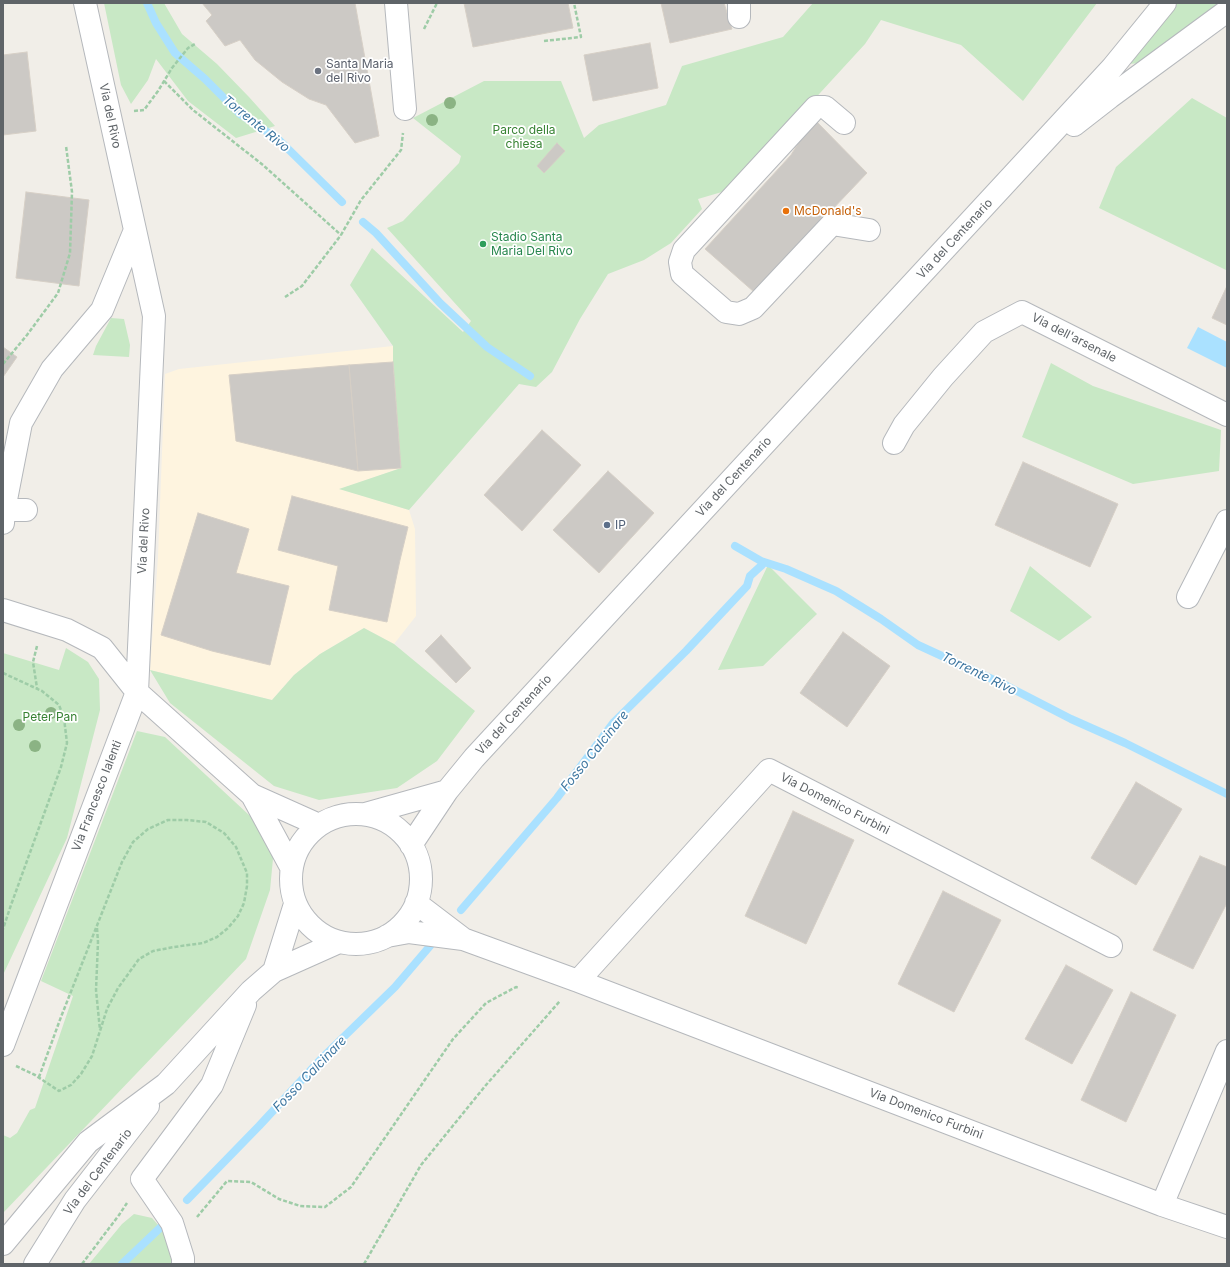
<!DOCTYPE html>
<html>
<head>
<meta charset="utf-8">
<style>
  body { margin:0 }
  #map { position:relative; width:1230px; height:1267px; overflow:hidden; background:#f1eee8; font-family:Inter,sans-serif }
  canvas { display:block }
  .frame { position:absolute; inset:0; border:4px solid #5f6468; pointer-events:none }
</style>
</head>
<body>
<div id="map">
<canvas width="1230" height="1267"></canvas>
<div class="frame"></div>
</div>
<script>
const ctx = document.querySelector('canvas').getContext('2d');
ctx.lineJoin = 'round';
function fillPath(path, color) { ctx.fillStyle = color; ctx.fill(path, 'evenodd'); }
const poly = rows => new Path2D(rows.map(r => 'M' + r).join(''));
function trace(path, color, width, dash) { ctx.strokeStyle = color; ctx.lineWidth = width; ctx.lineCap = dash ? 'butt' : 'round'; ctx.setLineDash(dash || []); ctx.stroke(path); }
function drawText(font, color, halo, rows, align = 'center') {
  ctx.font = font + ' Inter,sans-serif'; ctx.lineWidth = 3.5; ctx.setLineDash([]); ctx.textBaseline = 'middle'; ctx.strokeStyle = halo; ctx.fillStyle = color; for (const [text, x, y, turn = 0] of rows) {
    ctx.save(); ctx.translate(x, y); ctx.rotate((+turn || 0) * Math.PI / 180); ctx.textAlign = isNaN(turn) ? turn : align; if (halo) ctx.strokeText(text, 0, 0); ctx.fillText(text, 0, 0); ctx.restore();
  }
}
const commercial = poly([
  [393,346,393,362,401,468,340,489,409,510,415,529,416,616,394,644,364,628,320,654,294,675,272,700,150,670,158,557,165,374,179,369]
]);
const green = poly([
  [104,3,164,3,182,34,217,64,249,97,275,126,236,138,188,101,156,59,148,80,131,104,121,85],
  [813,3,1097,3,1023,101,961,45,881,20,865,44,732,189,698,199,702,209,671,243,644,260,608,274,580,319,552,372,536,387,519,384,409,510,339,489,401,468,393,362,393,346,350,285,372,248,463,332,471,321,387,228,403,221,459,163,461,156,413,118,484,81,561,81,584,138,599,125,666,105,682,66,783,37],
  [1178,3,1223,3,1141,63,1128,64],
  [1192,98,1227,118,1226,270,1099,208,1116,167],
  [111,318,124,319,130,345,129,357,93,355,96,346],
  [1051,363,1093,386,1221,430,1219,471,1133,484,1022,437],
  [768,565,817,614,763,666,718,670],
  [1030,566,1092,617,1059,641,1010,611],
  [364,628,394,644,475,711,437,761,397,788,319,800,274,786,170,703,150,670,272,700,294,675,320,654],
  [66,648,88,662,99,679,100,710,67,838,3,975,3,653,59,670],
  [137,731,165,737,262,827,274,848,270,890,246,959,3,1213,3,1135,10,1138,17,1133,30,1110,35,1108,73,996,41,981],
  [134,1214,152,1218,166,1234,175,1264,89,1264,122,1224]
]);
const water = poly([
  [1198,327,1227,342,1227,368,1187,348]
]);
const stream = poly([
  [147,3,156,23,175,53,205,79,240,114,278,139,342,202],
  [363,222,376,233,440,303,487,347,530,376],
  [735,546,761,561,786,569,836,591,881,619,918,645,1007,686,1071,719,1125,743,1227,794],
  [461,910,557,798,614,722,686,651,747,586,750,576,762,565,761,561],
  [187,1200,259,1126,322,1058,395,987,430,946],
  [122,1264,161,1227]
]);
const building = poly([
  [202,3,355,3,379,136,355,143,326,105,309,99,282,82,255,60,240,40,225,46,206,21,212,15,202,3],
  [464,3,568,3,573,28,473,47,464,3],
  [661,3,724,3,732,29,670,43,661,3],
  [650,43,658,88,593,101,584,55,650,43],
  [27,52,36,131,3,135,3,55,27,52],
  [816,121,867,173,754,292,705,249,791,155,802,137,816,121],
  [557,143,565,151,544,173,537,166,557,143],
  [26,192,89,200,79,286,16,278,26,192],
  [1227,286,1227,325,1212,318,1227,286],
  [3,347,17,357,3,377,3,347],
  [393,362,401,468,358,471,349,365,393,362],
  [349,365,358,471,236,441,229,375,349,365],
  [542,430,581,465,522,531,484,495,542,430],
  [1023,462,1118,504,1090,567,995,525,1023,462],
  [608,471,654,513,599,573,553,530,608,471],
  [292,496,408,527,400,560,387,622,329,610,338,566,278,550,292,496],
  [198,513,249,529,236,573,289,586,270,665,212,651,161,635,198,513],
  [843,632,890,666,847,727,800,693,843,632],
  [441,635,471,668,456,683,425,651,441,635],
  [1136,782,1182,809,1136,885,1091,858,1136,782],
  [793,811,854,840,806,944,745,916,793,811],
  [1200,856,1227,867,1227,903,1193,969,1153,950,1200,856],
  [943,891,1001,920,954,1012,898,984,943,891],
  [1066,965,1113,990,1072,1064,1025,1039,1066,965],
  [1131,992,1176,1015,1126,1122,1081,1100,1131,992]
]);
const path = poly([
  [424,29,437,3],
  [544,41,581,37,574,3],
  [164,81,193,110,263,165,341,235],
  [134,111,144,110,158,91,172,68,188,48,195,44],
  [285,297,302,286,341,235,361,200,401,150,403,133],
  [3,364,27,335,58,293,70,253,72,192,66,146],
  [37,646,33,662,37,688],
  [3,673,42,691,59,705,64,718,67,743,61,767,11,905,3,929],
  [97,928,98,942,96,990,100,1030],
  [16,1066,35,1075,59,1091,71,1085,81,1074,92,1056,107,1009,118,988,139,959,153,951,174,947,203,943,217,937,228,928,238,916,244,903,247,886,247,873,236,847,224,833,206,822,187,820,168,820,148,829,133,842,122,862,61,1017,39,1077],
  [197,1217,227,1181,251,1182,279,1199,300,1206,325,1207,351,1187,453,1039,486,1003,516,987,519,988],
  [82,1264,119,1215,127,1203],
  [364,1264,421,1165,486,1085,560,1001]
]);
const minor = poly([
  [85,3,154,316,137,692],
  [396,3,405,109],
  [739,3,739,17],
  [844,123,825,107,816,107,684,250,680,262,682,274,726,312,739,314,753,308,832,224,869,230],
  [1074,125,1110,97,1227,11],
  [894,443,904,425,943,377,984,332,1022,312,1227,415],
  [4,510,26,510],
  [3,523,4,510,21,423,52,369,102,310,135,230],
  [1188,597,1227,521],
  [3,610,67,630,102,648,137,692],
  [252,795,291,867],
  [365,814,447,791],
  '291 879a65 65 0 1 1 130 0a65 65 0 1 1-130 0Z',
  [411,845,447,791,474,758,1112,68,1165,3],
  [416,903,462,938],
  [387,936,409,932,463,939,578,981,1162,1205,1227,1227],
  [274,971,295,904],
  [578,981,769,770,1111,946],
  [3,1045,137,692,252,795,319,825],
  [1162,1205,1227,1051],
  [3,1244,88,1142,166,1084,251,991,274,971,339,942],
  [35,1264,75,1200,148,1106],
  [183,1264,183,1258,172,1223,142,1179,212,1085,245,1005]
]);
const trees = [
  [450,103],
  [432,120],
  [51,713],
  [19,725],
  [35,746]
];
const markers = [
  [318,71,4,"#6b7280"],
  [786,211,4,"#e8710a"],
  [483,244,4,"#2e9e5b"],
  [607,525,4,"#5c6f8a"]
];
const worshipNames = [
  ["Santa Maria",326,64],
  ["del Rivo",326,78]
];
const streetNames = [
  ["Via del Rivo",110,116,78],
  ["Via del Centenario",955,239,-47],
  ["Via dell'arsenale",1074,338,27],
  ["Via del Centenario",734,477,-47],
  ["Via del Rivo",144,541,-87],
  ["Via del Centenario",514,715,-47],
  ["Via Francesco Ialenti",97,796,-69],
  ["Via Domenico Furbini",835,804,27],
  ["Via Domenico Furbini",926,1114,21],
  ["Via del Centenario",98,1172,-53]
];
const parkNames = [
  ["Parco della",524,130],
  ["chiesa",524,144],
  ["Peter Pan",50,717]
];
const foodNames = [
  ["McDonald's",794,211]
];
const leisureNames = [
  ["Stadio Santa",491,237],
  ["Maria Del Rivo",491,251]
];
const serviceNames = [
  ["IP",615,525]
];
const waterNames = [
  ["Torrente Rivo",256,124,39],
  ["Torrente Rivo",979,674,26],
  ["Fosso Calcinare",595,751,-51],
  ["Fosso Calcinare",310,1074,-46]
];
fillPath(commercial, '#fef4df');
fillPath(green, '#c8e8c5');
fillPath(water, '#aae1ff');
trace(stream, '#aae1ff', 8);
fillPath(building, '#ccc9c5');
trace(building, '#d6cfc6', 1);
trace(minor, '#b5b8bc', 24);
trace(path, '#9ecca7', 2.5, [4, 2]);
trace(minor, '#fff', 22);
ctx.fillStyle = '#8bb384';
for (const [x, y] of trees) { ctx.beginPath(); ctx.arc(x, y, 6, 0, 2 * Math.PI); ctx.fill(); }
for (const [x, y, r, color] of markers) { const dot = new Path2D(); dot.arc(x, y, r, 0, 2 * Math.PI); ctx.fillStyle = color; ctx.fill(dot); trace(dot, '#fff', 1.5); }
drawText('12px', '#5b616d', '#fff', worshipNames, 'left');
drawText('12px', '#5f6468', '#fff', streetNames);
drawText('12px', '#378233', '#fff', parkNames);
drawText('12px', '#c56008', '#fff', foodNames, 'left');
drawText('12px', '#27864d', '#fff', leisureNames, 'left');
drawText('12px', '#4e5e75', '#fff', serviceNames, 'left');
drawText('italic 13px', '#3e77a1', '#fff', waterNames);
</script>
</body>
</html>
